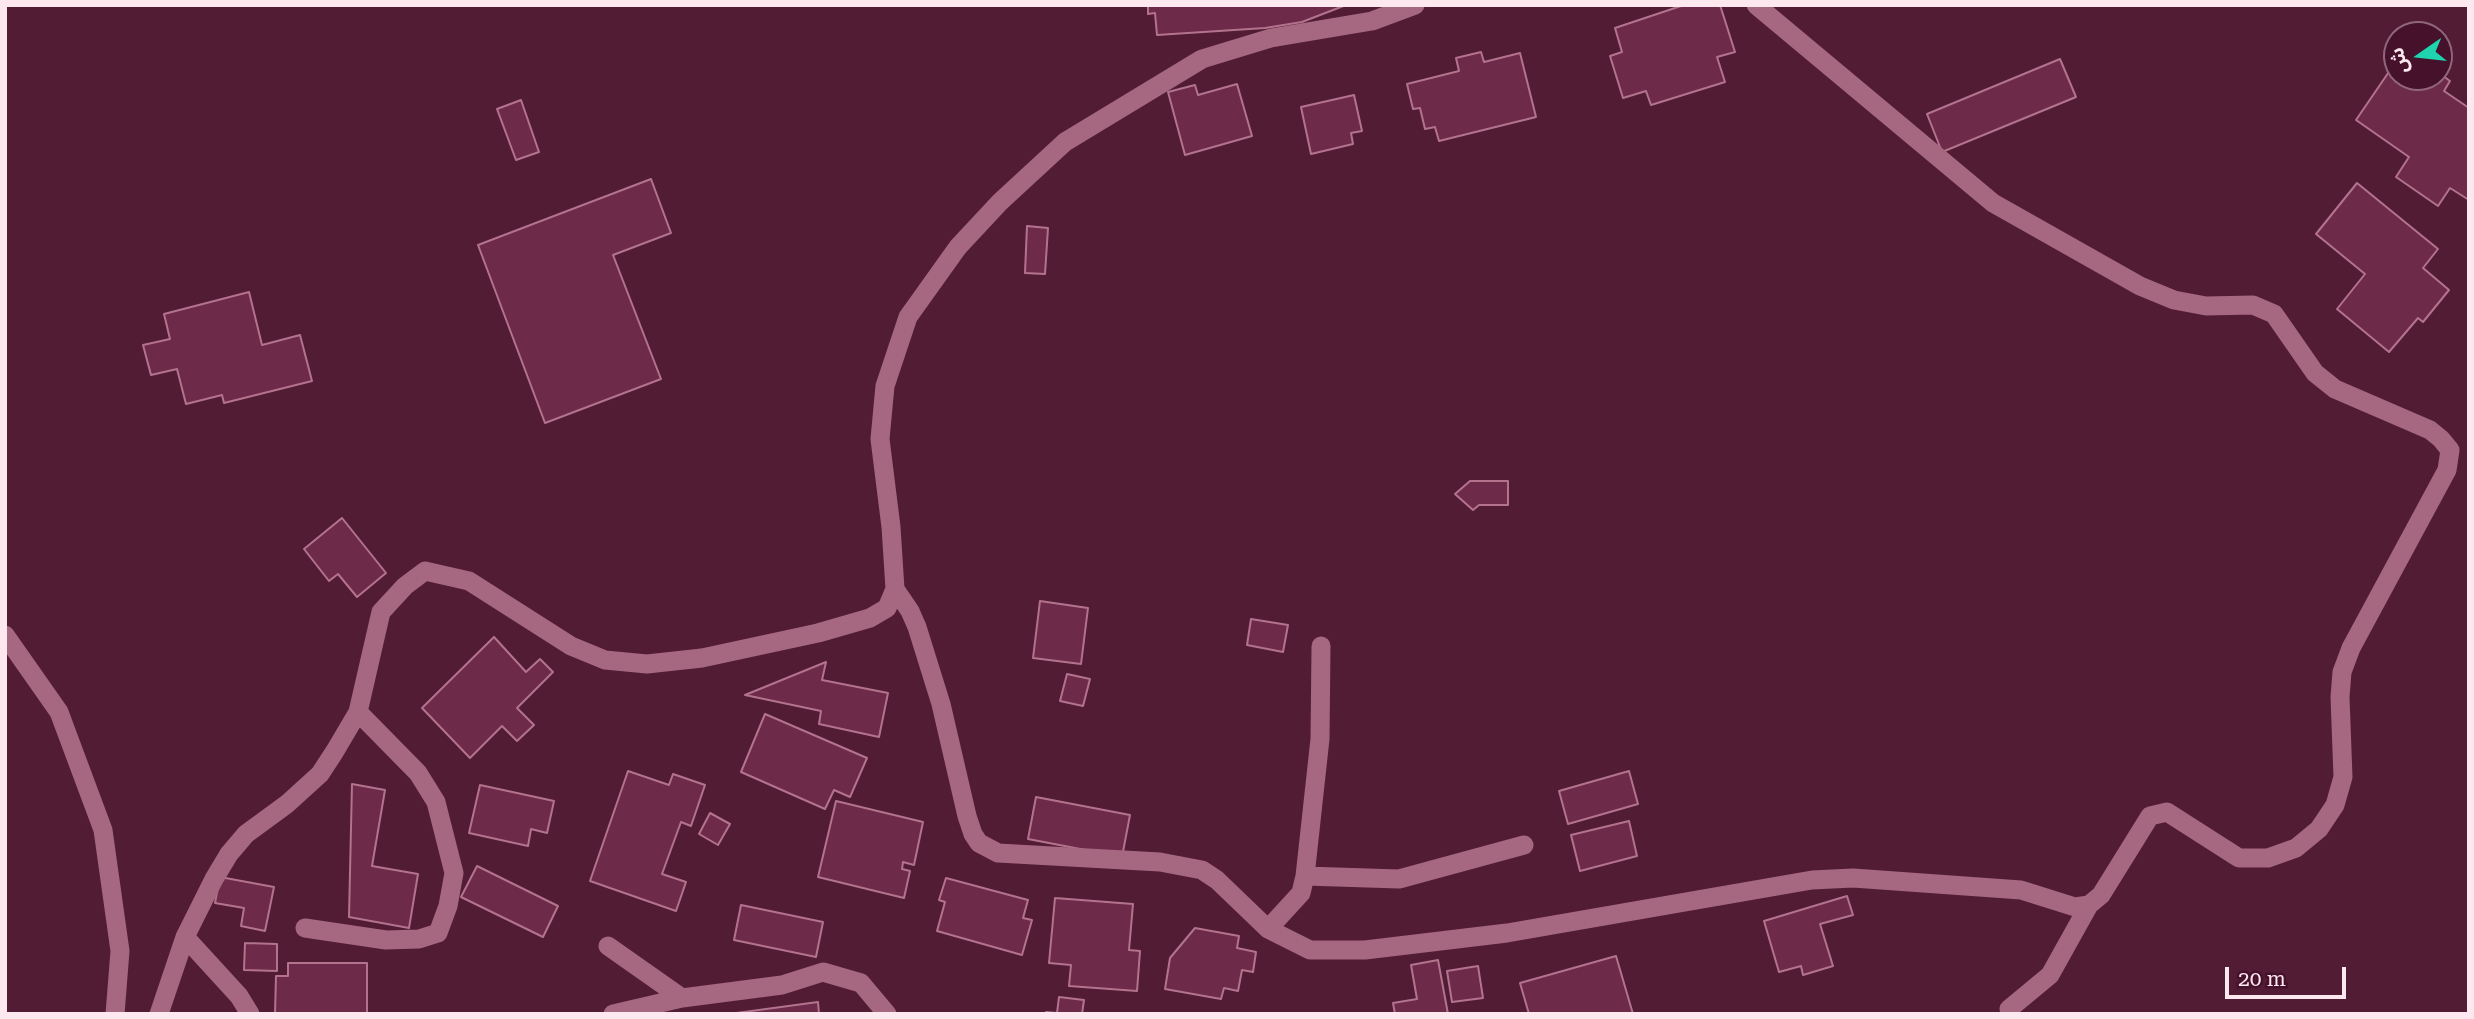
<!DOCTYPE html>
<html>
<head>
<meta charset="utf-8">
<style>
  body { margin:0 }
  #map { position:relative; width:2474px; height:1019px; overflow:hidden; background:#521c35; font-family:"Roboto Serif","Noto Sans Arabic",serif }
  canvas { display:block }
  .frame { position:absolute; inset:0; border:7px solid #fee8f0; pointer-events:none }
  .north { position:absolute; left:2383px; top:21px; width:70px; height:70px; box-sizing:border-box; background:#46112b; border:2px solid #90677a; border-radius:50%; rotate:256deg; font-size:19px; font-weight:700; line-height:28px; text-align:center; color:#fee8f0 }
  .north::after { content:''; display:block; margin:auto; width:24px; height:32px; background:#1ed5b0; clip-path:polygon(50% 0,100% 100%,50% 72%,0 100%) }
  .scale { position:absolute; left:2225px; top:967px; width:121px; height:32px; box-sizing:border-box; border:4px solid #fee8f0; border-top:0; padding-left:9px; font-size:21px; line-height:24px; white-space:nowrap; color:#fee8f0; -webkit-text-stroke:5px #46112b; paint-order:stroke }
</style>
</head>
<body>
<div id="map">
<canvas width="2474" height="1019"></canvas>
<div class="frame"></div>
<div class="north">ش</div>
<div class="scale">20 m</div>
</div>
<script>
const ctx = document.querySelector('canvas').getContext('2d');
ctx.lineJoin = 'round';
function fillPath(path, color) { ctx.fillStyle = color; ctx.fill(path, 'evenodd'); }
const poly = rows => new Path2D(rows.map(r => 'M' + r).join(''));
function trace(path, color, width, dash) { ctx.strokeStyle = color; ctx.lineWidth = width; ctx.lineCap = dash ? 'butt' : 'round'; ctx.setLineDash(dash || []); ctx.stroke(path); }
const building = poly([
  [1148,5,1346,5,1302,22,1265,28,1157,35,1155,13,1148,14,1148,5],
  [1684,5,1720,5,1735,52,1717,57,1725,82,1651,105,1646,91,1623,98,1610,56,1622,52,1615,28,1684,5],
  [1481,52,1484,62,1520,53,1536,117,1439,141,1435,127,1425,129,1420,108,1413,109,1407,84,1459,71,1456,58,1481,52],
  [2060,59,2076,97,1942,152,1927,114,2060,59],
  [2397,60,2397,77,2439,77,2439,73,2450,81,2444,91,2469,108,2469,200,2450,188,2438,206,2396,177,2409,157,2356,120,2397,60],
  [1237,84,1252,136,1185,155,1168,92,1195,85,1198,95,1237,84],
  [1354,95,1362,131,1351,133,1353,144,1311,154,1301,107,1354,95],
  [521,100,539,152,516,160,497,109,521,100],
  [651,179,671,233,613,255,661,379,545,423,478,245,651,179],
  [2357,183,2438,249,2423,268,2449,290,2423,322,2418,318,2389,352,2337,309,2365,274,2316,234,2357,183],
  [1027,226,1048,228,1045,274,1025,273,1027,226],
  [249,292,262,345,300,335,312,381,224,403,222,395,186,404,177,369,151,375,143,345,170,339,164,314,249,292],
  [1470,481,1508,481,1508,505,1479,505,1473,510,1455,494,1470,481],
  [342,518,386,573,357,597,338,574,329,581,304,549,342,518],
  [1040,601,1088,608,1081,664,1033,658,1040,601],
  [1251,619,1288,625,1283,652,1247,645,1251,619],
  [494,637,526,672,540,659,553,672,517,708,534,725,517,741,502,726,470,758,422,708,494,637],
  [826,662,822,680,888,693,879,737,819,724,821,711,745,695,826,662],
  [1067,674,1090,679,1083,706,1060,701,1067,674],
  [765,714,867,758,850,797,834,790,825,809,741,772,765,714],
  [628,771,669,785,673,774,705,785,691,826,681,822,662,874,686,882,676,911,590,881,628,771],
  [1629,771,1638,804,1568,824,1559,791,1629,771],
  [352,784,385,790,372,866,418,874,409,928,349,917,352,784],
  [480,785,554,801,547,833,531,829,528,846,469,833,480,785],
  [1036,797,1130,815,1122,857,1028,839,1036,797],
  [836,801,923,822,914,865,903,862,902,869,910,871,904,898,818,877,836,801],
  [710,813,730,824,718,845,699,834,710,813],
  [1629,821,1637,856,1580,871,1571,835,1629,821],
  [477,866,558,906,543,937,461,897,477,866],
  [220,877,274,887,265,931,241,926,244,908,215,903,220,877],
  [946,878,1028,900,1023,918,1032,920,1022,955,937,931,945,902,939,900,946,878],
  [1847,896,1853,915,1820,924,1833,966,1803,975,1801,966,1779,972,1764,921,1847,896],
  [1055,898,1133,904,1129,950,1140,951,1137,991,1069,986,1071,965,1049,963,1055,898],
  [741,905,823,922,816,957,734,940,741,905],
  [1195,928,1239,936,1237,948,1256,952,1253,972,1242,970,1238,991,1224,988,1221,999,1165,989,1170,958,1195,928],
  [245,943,277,944,277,971,244,970,245,943],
  [1616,956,1633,1014,1529,1014,1520,983,1616,956],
  [1438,960,1448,1014,1395,1014,1393,1003,1417,999,1411,965,1438,960],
  [288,963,367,963,367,1014,275,1014,276,976,288,976,288,963],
  [1478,966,1483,998,1452,1002,1447,971,1478,966],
  [1059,997,1084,1000,1082,1014,1046,1014,1046,1012,1057,1013,1059,997],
  [818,1002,819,1014,729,1014,818,1002]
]);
const minor = poly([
  [895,589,910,611,917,627,941,704,967,816,973,834,979,843,998,853,1160,862,1202,870,1217,880,1268,929,1310,950,1365,950,1507,933,1812,880,1853,878,2021,890,2075,907,2089,905,2101,895,2150,816,2167,812,2239,858,2268,858,2296,848,2319,829,2335,805,2343,777,2340,697,2342,672,2351,648,2447,470,2450,450,2441,439,2430,430,2335,389,2315,373,2274,314,2253,305,2206,306,2174,300,2140,286,1993,203,1756,5],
  [5,635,59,712,103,830,120,951,115,1014],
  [1305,876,1320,739,1321,646],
  [305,928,386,940,419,939,438,933,448,906,454,873,436,802,418,773,358,712],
  [1268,929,1301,893,1305,876,1399,879,1524,845],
  [185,937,239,996,250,1014],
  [608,946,682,998],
  [2009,1009,2050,975,2089,905],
  [159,1014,185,937,214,879,229,854,246,834,287,804,320,774,335,751,358,712,381,612,405,586,425,571,469,581,571,646,605,660,647,664,702,658,818,633,870,618,887,608,895,589,891,527,880,439,885,386,908,317,958,247,1000,202,1065,142,1202,59,1271,38,1372,21,1415,5],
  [613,1014,682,998,782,985,823,972,861,983,887,1014]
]);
fillPath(building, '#6d2a49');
trace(building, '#b3738d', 2);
trace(minor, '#a66781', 19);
</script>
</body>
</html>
